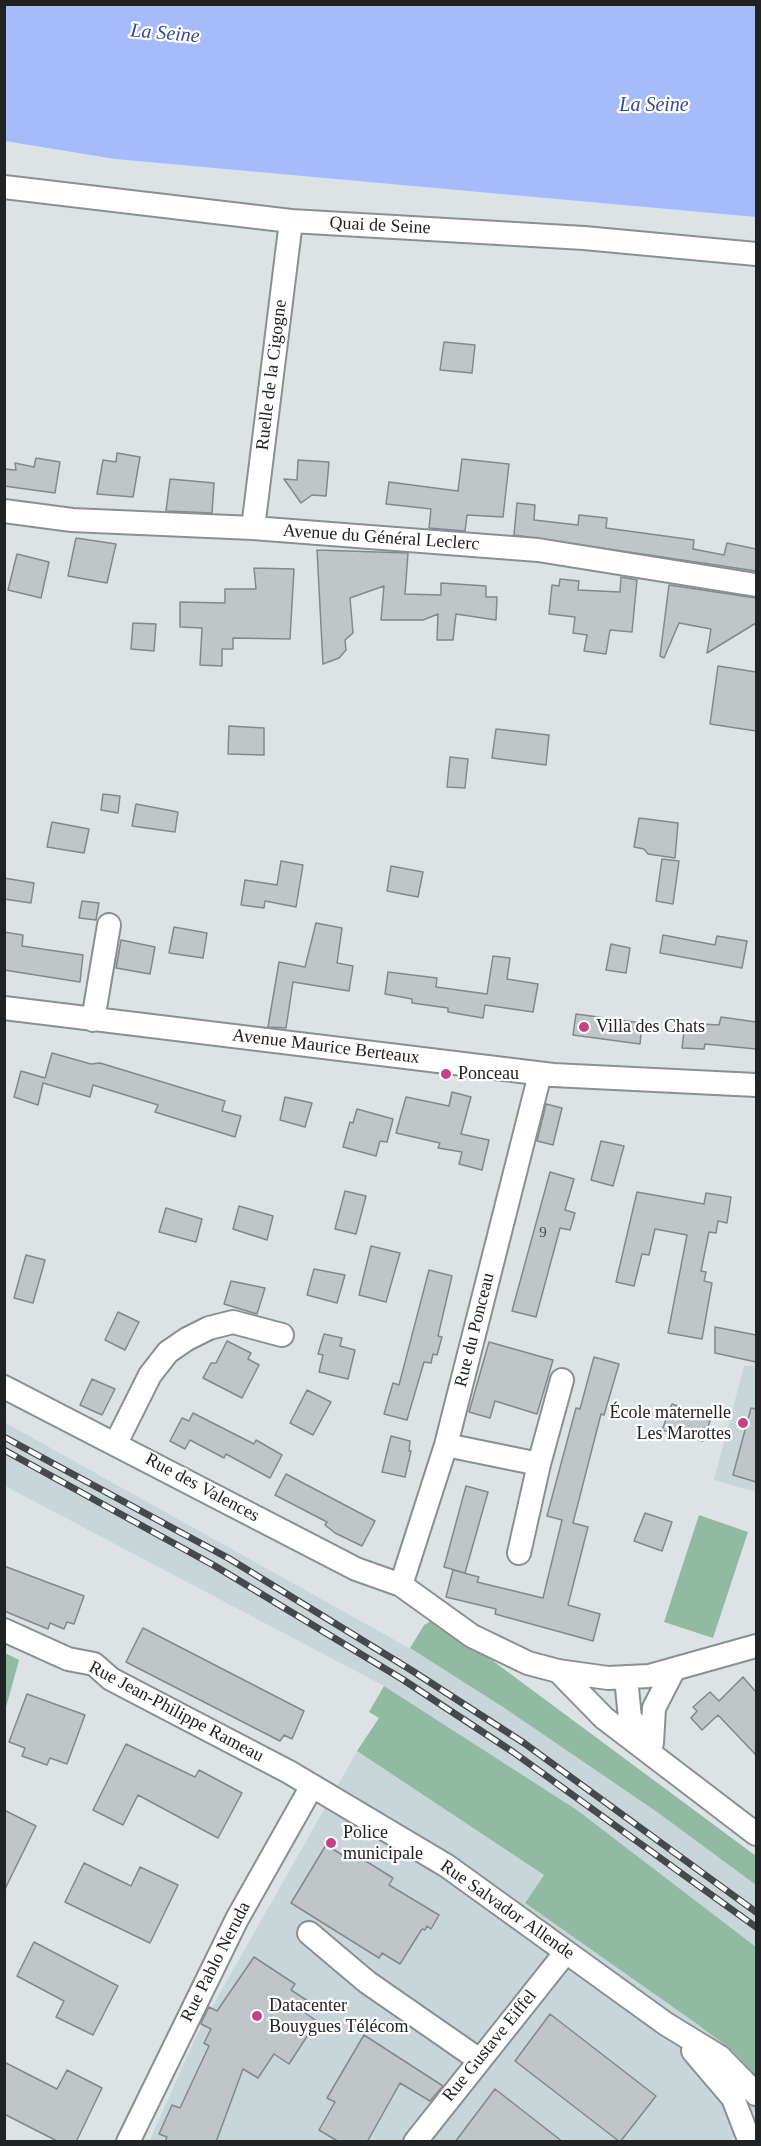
<!DOCTYPE html>
<html>
<head>
<meta charset="utf-8">
<style>
  body { margin:0 }
  #map { position:relative; width:761px; height:2146px; overflow:hidden; background:#dde3e5; font-family:"Times New Roman",serif }
  canvas { display:block }
  .frame { position:absolute; inset:0; border:6px solid #202223; pointer-events:none }
</style>
</head>
<body>
<div id="map">
<canvas width="761" height="2146"></canvas>
<div class="frame"></div>
</div>
<script>
const ctx = document.querySelector('canvas').getContext('2d');
ctx.lineJoin = 'round';
function fillPath(path, color) { ctx.fillStyle = color; ctx.fill(path, 'evenodd'); }
const poly = rows => new Path2D(rows.map(r => 'M' + r).join(''));
function trace(path, color, width, dash) { ctx.strokeStyle = color; ctx.lineWidth = width; ctx.lineCap = dash ? 'butt' : 'round'; ctx.setLineDash(dash || []); ctx.stroke(path); }
function drawText(font, color, halo, rows, align = 'center') {
  ctx.font = font + ' "Times New Roman",serif'; ctx.lineWidth = 4.5; ctx.setLineDash([]); ctx.textBaseline = 'middle'; ctx.strokeStyle = halo; ctx.fillStyle = color; for (const [text, x, y, turn = 0] of rows) {
    ctx.save(); ctx.translate(x, y); ctx.rotate((+turn || 0) * Math.PI / 180); ctx.textAlign = isNaN(turn) ? turn : align; if (halo) ctx.strokeText(text, 0, 0); ctx.fillText(text, 0, 0); ctx.restore();
  }
}
const built = poly([
  [744,1366,756,1366,756,1492,714,1480],
  [4,1422,452,1672,657,1812,756,1885,756,1947,577,1810,384,1686,5,1486],
  [357,1751,544,1875,525,1903,697,2024,733,2051,756,2076,756,2109,731,2141,149,2142,198,2032]
]);
const green = poly([
  [699,1515,748,1532,713,1638,664,1622],
  [433,1620,458,1635,756,1856,756,1885,657,1812,503,1707,410,1648,424,1625],
  [5,1653,19,1660,5,1711],
  [384,1686,577,1810,756,1947,756,2076,733,2051,697,2024,525,1903,544,1875,357,1751,379,1718,369,1712]
]);
const water = poly([
  [4,5,756,5,756,217,115,159,5,141]
]);
const building = poly([
  [444,342,475,345,472,373,440,370,444,342],
  [117,453,140,457,133,497,97,494,103,460,116,462,117,453],
  [36,458,60,462,55,493,4,486,4,469,16,470,15,463,34,467,36,458],
  [462,459,509,464,503,517,467,515,465,531,429,528,431,509,386,504,389,482,458,491,462,459],
  [298,460,329,462,326,496,312,495,301,503,284,479,297,480,298,460],
  [170,479,214,483,212,513,166,511,170,479],
  [517,503,535,505,534,520,578,525,579,515,607,518,606,528,694,540,693,549,724,555,727,543,756,549,756,571,514,535,517,503],
  [76,538,116,544,107,583,68,576,76,538],
  [317,550,408,553,405,594,441,595,441,583,486,586,486,597,497,597,496,620,456,614,453,640,437,640,438,614,423,620,381,620,384,586,350,598,353,633,345,640,346,650,339,658,323,664,317,550],
  [17,554,49,562,41,598,8,590,17,554],
  [254,568,294,569,290,639,233,638,233,649,222,649,222,666,200,665,202,628,180,627,180,602,225,603,225,589,256,589,254,568],
  [621,577,637,580,632,632,610,630,606,654,584,651,587,635,573,633,575,617,549,614,552,585,559,586,560,579,579,581,578,590,620,592,621,577],
  [669,585,756,598,756,623,707,653,711,629,679,623,664,658,660,656,669,585],
  [133,623,156,624,154,651,131,649,133,623],
  [718,666,756,672,756,731,710,724,718,666],
  [229,726,264,728,264,755,228,754,229,726],
  [496,729,549,735,546,765,492,758,496,729],
  [450,757,468,759,465,788,447,787,450,757],
  [103,794,120,796,118,813,101,810,103,794],
  [136,804,178,812,175,832,132,826,136,804],
  [639,818,678,823,675,858,648,854,644,849,634,847,639,818],
  [52,822,89,829,84,853,47,847,52,822],
  [662,859,679,861,673,904,656,901,662,859],
  [281,861,303,865,296,907,265,901,264,908,241,905,245,880,277,885,281,861],
  [391,866,423,872,418,897,387,891,391,866],
  [4,878,34,883,31,903,4,899,4,878],
  [82,901,99,903,96,920,79,918,82,901],
  [316,923,342,928,337,963,353,966,349,991,293,982,286,1028,268,1027,279,962,305,967,316,923],
  [174,927,207,933,203,958,169,953,174,927],
  [4,932,23,935,22,946,83,955,80,982,4,970,4,932],
  [663,935,715,945,717,936,747,941,742,968,660,953,663,935],
  [121,940,155,947,150,974,116,968,121,940],
  [611,944,630,948,626,973,606,970,611,944],
  [493,956,510,958,507,979,538,984,533,1012,485,1005,483,1018,448,1012,448,1008,412,1003,412,999,385,994,388,972,437,978,436,987,487,994,493,956],
  [576,1014,642,1023,640,1044,573,1035,576,1014],
  [721,1017,756,1022,756,1049,705,1044,704,1049,682,1048,685,1023,719,1025,721,1017],
  [52,1053,91,1064,100,1063,225,1101,222,1111,241,1116,235,1137,155,1112,158,1105,93,1085,90,1097,43,1083,38,1105,14,1097,21,1071,45,1078,52,1053],
  [452,1092,471,1097,461,1134,489,1140,482,1170,459,1164,462,1152,438,1148,440,1143,396,1133,406,1097,449,1106,452,1092],
  [285,1097,312,1103,305,1127,280,1120,285,1097],
  [546,1104,562,1108,553,1145,537,1141,546,1104],
  [357,1109,393,1119,387,1142,380,1141,376,1156,343,1147,350,1122,353,1123,357,1109],
  [601,1141,624,1146,613,1186,591,1180,601,1141],
  [550,1172,574,1179,565,1210,575,1213,570,1230,560,1228,536,1317,512,1311,550,1172],
  [345,1191,366,1196,356,1234,335,1229,345,1191],
  [637,1192,704,1204,706,1193,731,1197,727,1223,718,1221,716,1233,709,1232,701,1271,706,1272,704,1281,712,1283,702,1339,668,1333,687,1235,655,1229,649,1255,642,1254,634,1286,616,1282,637,1192],
  [239,1206,273,1216,267,1240,233,1229,239,1206],
  [166,1208,202,1219,196,1242,159,1232,166,1208],
  [371,1246,400,1253,386,1302,359,1295,371,1246],
  [26,1255,45,1260,33,1303,14,1298,26,1255],
  [314,1269,345,1275,337,1303,307,1295,314,1269],
  [429,1270,452,1276,438,1336,442,1337,437,1355,433,1354,431,1363,424,1362,407,1420,384,1414,393,1383,399,1385,429,1270],
  [231,1281,265,1288,257,1314,224,1304,231,1281],
  [118,1312,139,1322,125,1350,105,1340,118,1312],
  [715,1327,756,1335,756,1362,715,1353,715,1327],
  [324,1334,342,1338,340,1346,355,1350,348,1379,319,1372,323,1355,318,1354,324,1334],
  [227,1341,251,1353,248,1359,259,1365,242,1398,203,1378,211,1363,216,1363,227,1341],
  [489,1342,553,1360,537,1414,495,1401,490,1418,469,1412,489,1342],
  [594,1357,619,1364,604,1415,601,1414,573,1523,588,1527,568,1605,600,1614,593,1641,495,1614,496,1609,446,1597,453,1570,479,1577,477,1582,543,1598,562,1520,547,1516,576,1408,580,1409,594,1357],
  [92,1379,115,1389,102,1415,80,1405,92,1379],
  [307,1390,331,1402,313,1435,290,1423,307,1390],
  [672,1404,711,1418,703,1441,662,1430,672,1404],
  [751,1408,756,1409,756,1482,733,1475,751,1408],
  [193,1413,254,1444,256,1440,282,1455,270,1478,226,1454,224,1458,190,1440,185,1449,170,1441,182,1418,189,1421,193,1413],
  [391,1436,410,1441,409,1451,411,1451,405,1477,382,1472,391,1436],
  [286,1474,375,1521,362,1546,335,1533,325,1525,327,1522,275,1495,286,1474],
  [466,1486,488,1492,465,1573,444,1567,466,1486],
  [645,1513,672,1522,662,1551,634,1541,645,1513],
  [4,1566,84,1596,74,1624,67,1622,64,1629,50,1623,48,1629,4,1611,4,1566],
  [143,1628,304,1711,292,1739,284,1735,280,1741,126,1662,143,1628],
  [743,1677,756,1692,756,1755,718,1715,702,1730,691,1718,697,1711,693,1707,710,1692,719,1701,743,1677],
  [27,1694,85,1715,67,1764,50,1758,47,1765,22,1756,25,1748,9,1742,27,1694],
  [126,1744,195,1777,199,1770,242,1793,218,1838,138,1795,123,1825,93,1810,126,1744],
  [4,1810,36,1826,4,1891,4,1810],
  [326,1845,349,1859,353,1853,393,1878,389,1885,439,1915,431,1929,427,1926,425,1930,422,1929,400,1964,382,1953,379,1958,291,1903,326,1845],
  [84,1863,131,1886,140,1867,178,1885,150,1943,65,1902,84,1863],
  [34,1942,118,1986,93,2035,56,2017,64,2001,17,1976,34,1942],
  [254,1957,295,1984,291,1990,308,2001,302,2011,317,2021,289,2064,274,2054,258,2078,243,2069,216,2142,165,2142,167,2137,159,2134,172,2105,180,2108,209,2046,204,2043,211,2029,201,2024,202,2021,209,2007,217,2011,254,1957],
  [550,2014,656,2096,620,2142,515,2061,550,2014],
  [364,2035,443,2086,430,2101,400,2083,367,2142,339,2142,319,2130,335,2102,327,2098,364,2035],
  [4,2062,57,2089,67,2070,102,2088,76,2142,59,2142,4,2114,4,2062],
  [495,2089,563,2142,455,2142,495,2089]
]);
const minor = poly([
  [4,187,291,221,584,238,756,254],
  [4,511,72,520,253,528,538,550,756,585],
  [253,528,291,221],
  [4,1008,553,1075,756,1085],
  [93,1020,109,925],
  [4,1387,356,1569,401,1585,472,1636,528,1663,558,1671,608,1678,649,1676,756,1646],
  [116,1443,150,1375,168,1352,187,1339,209,1328,233,1322,282,1335],
  [446,1445,539,1464,562,1380],
  [519,1553,539,1464],
  [401,1585,446,1445,540,1074],
  [4,1630,68,1659,94,1664,111,1679,289,1772,447,1866,666,2024,720,2057,756,2094],
  [558,1671,604,1718,756,1834],
  [626,1678,630,1718,652,1743],
  [652,1743,654,1708,673,1671],
  [309,1933,367,1982,478,2059],
  [693,2051,733,2098,750,2142],
  [128,2142,237,1919,312,1786],
  [415,2142,566,1952]
]);
const rail = poly([
  [4,1437,228,1558,411,1670,524,1743,756,1912],
  [4,1450,215,1566,402,1679,513,1752,756,1927]
]);
const markers = [
  [584,1027,6,"#c74285"],
  [446,1074,6,"#c74285"],
  [743,1423,6,"#c74285"],
  [331,1843,6,"#c74285"],
  [257,2016,6,"#c74285"]
];
const numberNames = [
  ["9",543,1233]
];
const streetNames = [
  ["Quai de Seine",380,226,3],
  ["Ruelle de la Cigogne",272,375,-83],
  ["Avenue du Général Leclerc",381,538,4],
  ["Avenue Maurice Berteaux",326,1047,7],
  ["Rue du Ponceau",475,1330,-76],
  ["Rue des Valences",202,1488,28],
  ["Rue Jean-Philippe Rameau",176,1712,28],
  ["Rue Salvador Allende",507,1910,35],
  ["Rue Pablo Neruda",216,1962,-63],
  ["Rue Gustave Eiffel",490,2046,-51]
];
const poiNames = [
  ["Villa des Chats",596,1027],
  ["Ponceau",458,1074],
  ["École maternelle",731,1413,"right"],
  ["Les Marottes",731,1434,"right"],
  ["Police",343,1833],
  ["municipale",343,1854],
  ["Datacenter",269,2006],
  ["Bouygues Télécom",269,2027]
];
const waterNames = [
  ["La Seine",165,34,5],
  ["La Seine",654,106]
];
fillPath(built, '#c8d6da');
fillPath(green, '#90baa1');
fillPath(water, '#a6bbfa');
fillPath(building, '#c0c5c8');
trace(building, '#83888b', 1.5);
trace(minor, '#8a9092', 26);
trace(minor, '#fff', 22);
trace(rail, '#46494a', 7);
trace(rail, '#fff', 4.5, [14]);
for (const [x, y, r, color] of markers) { const dot = new Path2D(); dot.arc(x, y, r, 0, 2 * Math.PI); ctx.fillStyle = color; ctx.fill(dot); trace(dot, '#fff', 2); }
drawText('15px', '#484b4c', null, numberNames);
drawText('18px', '#202223', '#fff', streetNames);
drawText('18px', '#202223', '#fff', poiNames, 'left');
drawText('italic 20px', '#364992', '#fff', waterNames);
</script>
</body>
</html>
